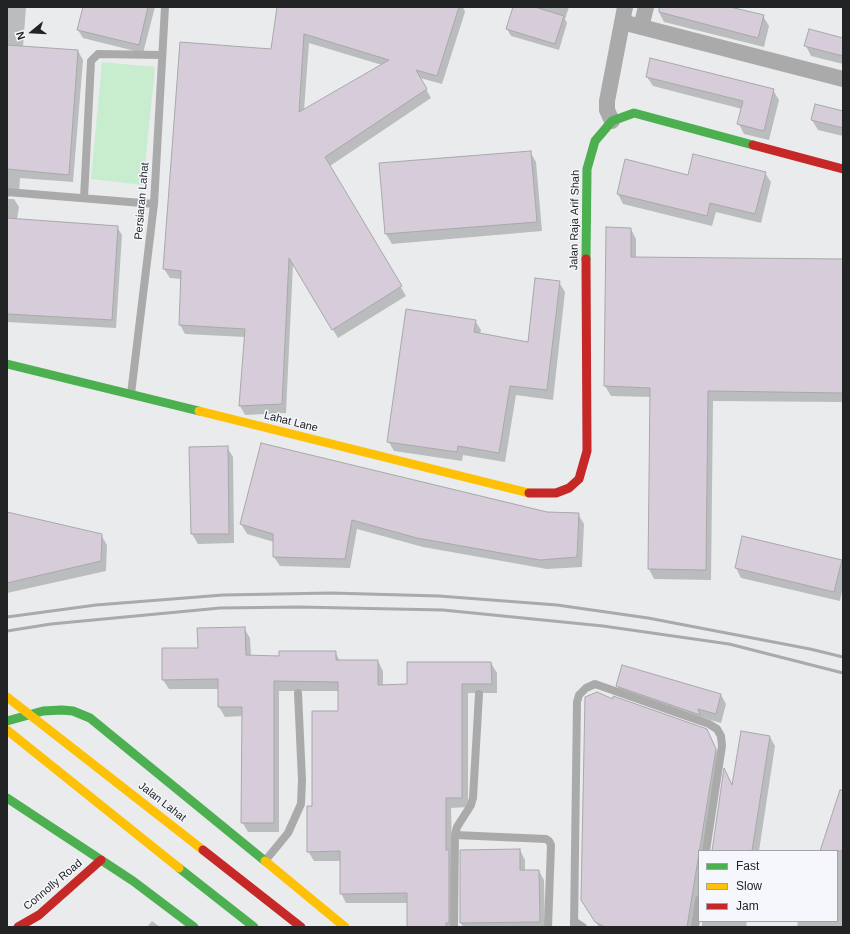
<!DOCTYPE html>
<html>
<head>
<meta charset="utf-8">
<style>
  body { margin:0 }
  #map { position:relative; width:850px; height:934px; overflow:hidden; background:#e9ebed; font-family:Arial,sans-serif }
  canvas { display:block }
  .frame { position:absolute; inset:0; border:8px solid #222325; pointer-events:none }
  .legend { position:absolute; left:698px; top:850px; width:140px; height:72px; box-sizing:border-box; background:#f5f7fc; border:1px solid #a1a2a6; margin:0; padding:5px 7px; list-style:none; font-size:12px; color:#222325 }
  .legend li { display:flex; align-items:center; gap:8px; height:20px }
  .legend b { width:20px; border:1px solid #a1a2a6 }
  .north { position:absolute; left:12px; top:12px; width:40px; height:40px; -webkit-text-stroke:3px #f5f7fc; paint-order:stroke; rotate:252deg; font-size:11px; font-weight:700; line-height:16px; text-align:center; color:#222325 }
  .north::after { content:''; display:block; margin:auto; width:14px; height:18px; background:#222325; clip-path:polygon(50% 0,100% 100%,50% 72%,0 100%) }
</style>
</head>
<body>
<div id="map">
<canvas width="850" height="934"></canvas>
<div class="frame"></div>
<ul class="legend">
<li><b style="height:5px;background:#4caf50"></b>Fast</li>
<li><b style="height:5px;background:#ffc107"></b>Slow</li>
<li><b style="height:5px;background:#c62828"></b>Jam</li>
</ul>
<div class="north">N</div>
</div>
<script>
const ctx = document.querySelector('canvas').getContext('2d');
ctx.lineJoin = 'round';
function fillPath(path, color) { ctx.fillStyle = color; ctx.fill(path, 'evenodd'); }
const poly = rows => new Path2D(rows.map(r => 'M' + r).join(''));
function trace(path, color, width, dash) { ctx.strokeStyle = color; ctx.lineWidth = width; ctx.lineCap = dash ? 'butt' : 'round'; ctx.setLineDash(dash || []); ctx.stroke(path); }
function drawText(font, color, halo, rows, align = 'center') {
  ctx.font = font + ' Arial,sans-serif'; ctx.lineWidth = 3; ctx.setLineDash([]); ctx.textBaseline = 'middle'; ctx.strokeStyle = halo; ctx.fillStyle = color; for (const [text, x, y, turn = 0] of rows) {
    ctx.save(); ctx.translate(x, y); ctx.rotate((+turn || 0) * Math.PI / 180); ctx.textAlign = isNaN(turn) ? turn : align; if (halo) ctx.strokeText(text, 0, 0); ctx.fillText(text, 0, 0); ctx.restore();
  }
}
const green = poly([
  [102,62,155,67,143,185,91,179]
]);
const shadow = poly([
  [7,7,26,7,23,47,78,51,83,60,73,182,20,178,19,195,9,195,8,199,14,199,19,207,17,219,117,227,122,235,116,328,7,322],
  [84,7,155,7,143,53,83,38,78,30],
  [278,7,463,7,465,12,442,84,420,78,431,98,330,166,406,296,338,338,293,264,286,413,245,415,240,406,245,337,185,334,180,325,182,279,170,278,164,269,272,50],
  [309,43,382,65,304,110],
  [514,7,569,7,565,19,567,23,559,50,511,36,507,29],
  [660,7,726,7,763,16,769,26,764,47,664,22,659,12],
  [843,39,843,64,811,56,806,46],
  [647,77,773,90,779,100,769,140,744,134,739,124,742,109,653,86],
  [843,112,843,136,818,130,812,120],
  [530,152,536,162,542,231,392,244,386,234,380,164],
  [765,173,771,182,761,223,716,212,712,226,623,204,618,194,689,176],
  [631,229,636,239,636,258,843,260,843,402,713,401,711,580,654,579,649,569,651,397,611,396,605,386],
  [559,282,565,292,553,400,516,395,505,462,463,455,462,461,394,451,388,441,475,321,481,330,480,334,528,343],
  [227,447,233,457,234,543,198,544,192,534],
  [7,513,101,535,107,545,106,571,7,593],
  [547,513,578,514,584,524,582,567,547,569,423,547,357,529,350,568,280,566,274,557,274,542,247,534,241,524],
  [841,561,843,565,843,587,840,601,741,578,736,568],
  [244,628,250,638,251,656,280,657,335,652,340,661,378,661,383,671,383,686,408,685,491,663,497,673,497,693,468,693,468,807,451,808,454,927,408,927,408,903,346,903,341,893,341,861,314,861,308,851,313,807,339,712,339,691,279,691,279,832,248,832,242,822,243,716,225,717,219,707,219,689,169,689,163,680,199,649],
  [617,686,721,695,726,704,721,723,623,695],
  [770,737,775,746,759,851,713,851,725,771,733,786],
  [712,740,721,760,707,851,699,851,699,909,696,927,599,927,588,910],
  [843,804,843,927,797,927,798,921,837,921,837,851,821,851],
  [520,850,525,860,525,871,539,871,544,880,545,927,463,927,461,923],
  [152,921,160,927,147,927],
  [702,921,747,921,746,927,702,927]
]);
const building = poly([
  [83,7,148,7,139,45,77,30,83,7],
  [277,7,459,7,437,76,416,70,427,89,325,157,402,286,332,330,289,258,282,404,239,406,245,329,179,325,181,271,163,269,180,42,271,49,277,7],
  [304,34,389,60,299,112,304,34],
  [513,7,535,7,564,16,555,44,506,29,513,7],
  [659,7,730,7,764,15,758,38,659,12,659,7],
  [809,29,843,38,843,56,804,46,809,29],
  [7,45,78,50,69,175,7,169,7,45],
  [650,58,774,89,764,131,737,124,743,101,646,77,650,58],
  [815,104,843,111,843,128,811,120,815,104],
  [531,151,537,222,385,234,379,163,531,151],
  [693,154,766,172,755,214,710,203,707,216,617,194,625,159,688,175,693,154],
  [7,218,118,226,112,320,7,314,7,218],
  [606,227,631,228,631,257,843,259,843,393,708,391,706,570,648,569,650,388,604,386,606,227],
  [535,278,560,281,547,390,510,386,499,453,458,446,457,452,387,442,406,309,476,320,474,332,528,342,535,278],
  [261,443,547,512,579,513,577,557,540,560,417,538,352,520,345,559,273,557,273,534,240,524,261,443],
  [228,446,229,534,191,534,189,447,228,446],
  [7,512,102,534,101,561,7,583,7,512],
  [742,536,842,560,834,592,735,568,742,536],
  [245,627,246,655,279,656,279,651,336,651,336,660,378,660,378,685,407,684,407,662,491,662,492,684,462,684,462,798,446,798,446,850,449,850,449,923,446,923,446,927,407,927,407,893,340,894,340,851,307,852,307,806,312,806,312,711,338,711,338,682,274,681,274,823,241,823,242,707,218,707,218,679,162,680,162,648,198,648,197,628,245,627],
  [622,665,721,694,716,714,698,709,700,715,616,686,622,665],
  [597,692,613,699,613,696,707,729,716,749,687,927,605,927,595,922,581,900,585,697,597,692],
  [741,731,770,736,752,851,712,851,724,768,732,785,741,731],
  [840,790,843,790,843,851,820,851,840,790],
  [520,849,520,870,539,870,540,922,460,923,460,850,520,849]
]);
const lane = poly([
  [7,192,154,204],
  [84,198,91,61,98,54,162,55],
  [131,394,154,204,165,7],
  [455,835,546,839,549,841,551,845,548,927],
  [265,861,288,833,301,804,302,780,298,693],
  [574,921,583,927],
  [454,927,455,835,457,827,471,805,473,798,479,694],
  [574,927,577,702,579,695,586,688,595,684,709,724,717,729,721,736,722,746,706,851],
  [695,927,699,900]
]);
const street = poly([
  [622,22,843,79],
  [641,27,646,7],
  [612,121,607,110,607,101,625,7]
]);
const fast = poly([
  [586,259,587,169,595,141,612,121,634,113,753,145],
  [7,364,199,411],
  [7,721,43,711,62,710,73,711,90,718,265,861],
  [7,798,133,881,194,927],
  [179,868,254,927]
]);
const slow = poly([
  [199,411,529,493],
  [7,697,203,850],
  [7,730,179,868],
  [265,861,345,927]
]);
const jam = poly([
  [753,145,843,169],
  [529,493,556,493,569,488,579,479,587,451,586,259],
  [203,850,301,927],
  [18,927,39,915,101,860]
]);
const rail = poly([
  [7,617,96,605,223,595,331,593,439,596,557,605,648,618,810,649,843,657],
  [7,631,51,624,220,608,298,607,443,610,603,626,729,644,843,673]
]);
const streetNames = [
  ["Persiaran Lahat",142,201,-85],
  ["Jalan Raja Arif Shah",575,220,-89],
  ["Lahat Lane",291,422,14],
  ["Jalan Lahat",162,802,38],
  ["Connolly Road",53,885,-40]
];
fillPath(green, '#c7edce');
fillPath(shadow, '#0003');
fillPath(building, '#d6ccda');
trace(building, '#a8a8a9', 1);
trace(lane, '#aaa', 8);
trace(street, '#aaa', 16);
trace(fast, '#4caf50', 9);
trace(slow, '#ffc107', 9);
trace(jam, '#c62828', 9);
trace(rail, '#a9aaab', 3);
drawText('11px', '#222325', '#f5f7fc', streetNames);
</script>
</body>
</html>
